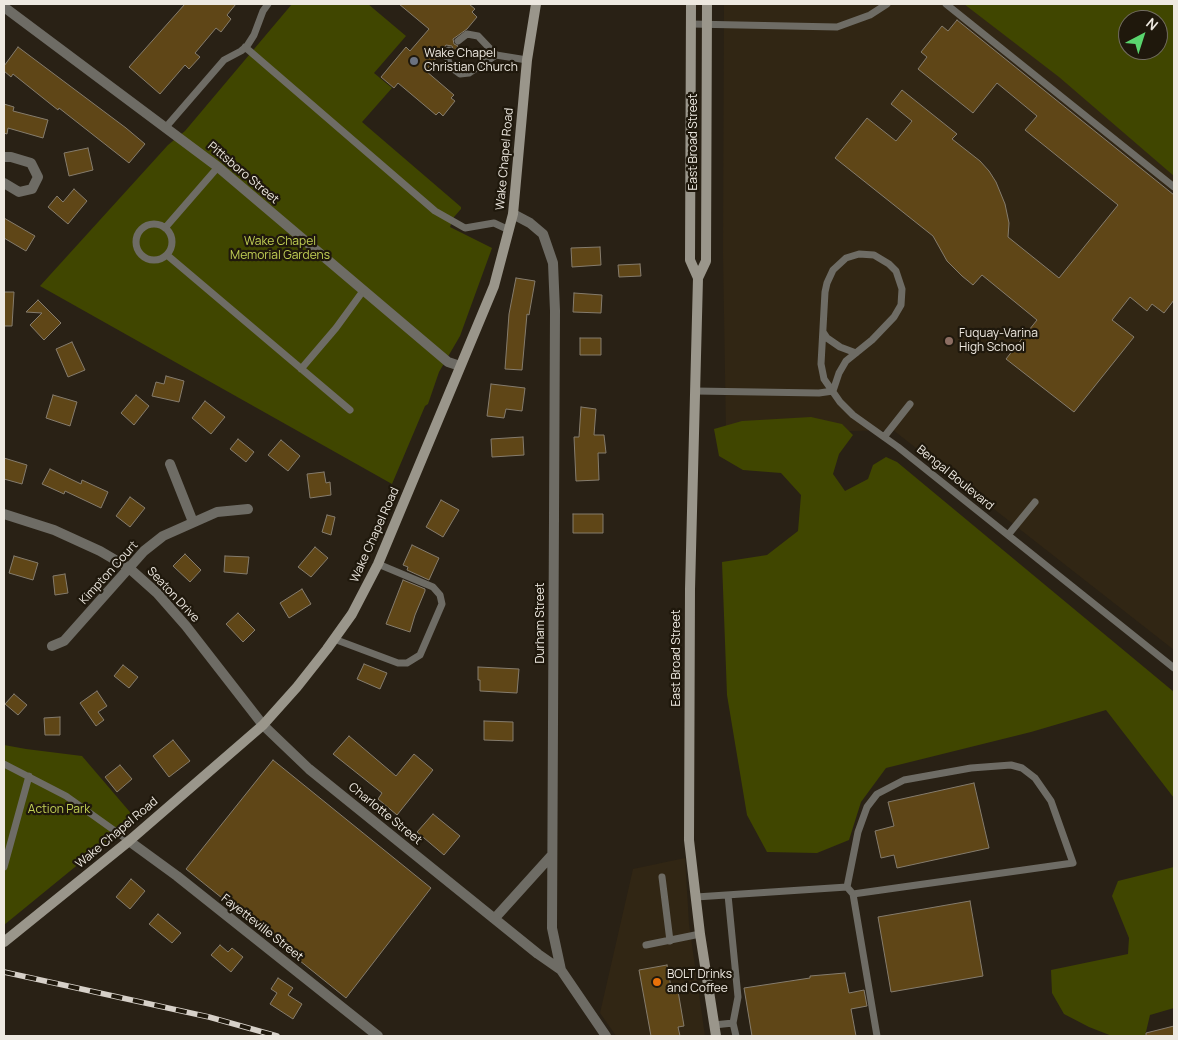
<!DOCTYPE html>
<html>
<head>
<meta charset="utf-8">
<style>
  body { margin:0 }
  #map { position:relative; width:1178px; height:1040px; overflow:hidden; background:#292115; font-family:Manrope,sans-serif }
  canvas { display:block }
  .frame { position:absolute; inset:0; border:5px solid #eee9e1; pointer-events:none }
  .north { position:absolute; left:1118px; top:10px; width:50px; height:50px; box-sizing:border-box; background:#1f180c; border:1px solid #726c61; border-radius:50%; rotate:40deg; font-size:14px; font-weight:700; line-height:20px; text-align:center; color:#eee9e1 }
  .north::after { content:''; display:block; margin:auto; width:18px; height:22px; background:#5ad56e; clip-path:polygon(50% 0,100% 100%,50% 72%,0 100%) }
</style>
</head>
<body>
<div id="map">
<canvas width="1178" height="1040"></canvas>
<div class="frame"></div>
<div class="north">N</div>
</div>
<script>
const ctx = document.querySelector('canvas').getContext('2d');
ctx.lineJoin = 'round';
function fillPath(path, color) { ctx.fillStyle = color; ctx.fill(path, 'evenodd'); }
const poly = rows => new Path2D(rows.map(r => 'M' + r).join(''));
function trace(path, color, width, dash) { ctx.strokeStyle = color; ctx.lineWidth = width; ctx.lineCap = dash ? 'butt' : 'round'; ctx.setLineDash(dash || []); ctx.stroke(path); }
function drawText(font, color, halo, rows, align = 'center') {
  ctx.font = font + ' Manrope,sans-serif'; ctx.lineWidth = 4.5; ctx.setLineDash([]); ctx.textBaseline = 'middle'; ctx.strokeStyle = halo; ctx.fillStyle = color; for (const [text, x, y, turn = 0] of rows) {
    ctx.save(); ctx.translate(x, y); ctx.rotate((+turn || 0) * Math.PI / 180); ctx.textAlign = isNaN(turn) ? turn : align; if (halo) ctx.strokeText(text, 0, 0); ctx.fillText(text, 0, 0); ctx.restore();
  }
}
const built = poly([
  [724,4,971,4,1174,168,1174,650,893,430,726,434,723,253],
  [685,858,689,924,705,1036,616,1036,600,1013,633,869]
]);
const green = poly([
  [292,4,368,4,406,36,374,73,392,88,362,122,461,207,461,209,454,217,450,227,492,248,460,336,439,372,428,404,425,406,392,484,40,286,168,145,185,131],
  [964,4,1174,4,1174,176,1059,77],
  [1128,20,1158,20,1158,50,1128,50],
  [811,417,842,424,853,435,839,454,833,474,845,491,868,479,873,465,886,457,897,462,1174,692,1174,798,1106,710,1031,732,886,768,861,802,849,840,817,853,767,852,747,815,727,695,722,562,767,555,798,531,801,495,781,473,743,470,719,456,714,429,742,421],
  [4,745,26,749,82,756,135,818,4,925],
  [1174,867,1174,1008,1150,1015,1145,1036,1112,1036,1089,1027,1064,1014,1052,993,1051,970,1128,954,1129,938,1112,896,1118,881]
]);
const building = poly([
  [185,4,236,4,227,15,231,19,221,32,216,28,195,53,200,57,189,69,185,65,160,94,129,67,185,4],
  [399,4,469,4,475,9,472,12,477,17,467,29,453,39,454,44,458,46,454,51,452,46,446,45,426,71,454,95,451,98,455,101,443,116,439,112,436,115,398,83,394,88,381,77,406,47,410,51,429,29,399,4],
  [957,20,1174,195,1174,300,1164,313,1152,304,1147,311,1130,297,1112,320,1134,337,1074,412,1006,359,1037,320,982,275,973,285,962,276,947,261,933,236,835,158,867,118,896,141,912,121,891,104,902,90,957,134,952,139,980,161,989,171,996,182,1005,204,1009,223,1008,237,1059,278,1118,205,1025,130,1037,116,997,83,973,113,918,69,927,57,921,52,942,26,948,31,957,20],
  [18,47,126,128,145,144,129,163,59,108,58,110,13,74,11,77,4,71,4,66,18,47],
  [4,104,14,107,13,111,48,120,43,138,8,128,7,134,4,133,4,104],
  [88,148,93,170,69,176,64,153,88,148],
  [74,189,87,201,68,224,48,207,57,196,63,202,74,189],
  [4,218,35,236,26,251,4,238,4,218],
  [600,247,601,265,572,267,571,248,600,247],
  [640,264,641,276,619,277,618,265,640,264],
  [516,278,535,281,529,315,527,314,522,370,505,369,509,314,516,278],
  [4,292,14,292,12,326,4,326,4,292],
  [574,293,602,295,601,313,573,312,574,293],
  [38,300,61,323,44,340,30,325,42,313,26,312,38,300],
  [580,338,601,338,601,355,580,355,580,338],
  [72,342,85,370,68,377,56,349,72,342],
  [166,376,184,381,179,402,152,396,156,382,164,384,166,376],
  [491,384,525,388,522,411,506,409,504,418,487,416,491,384],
  [53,395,77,402,70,426,46,418,53,395],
  [136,395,149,406,134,425,121,413,136,395],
  [205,401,225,417,211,434,192,418,205,401],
  [581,407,596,409,594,435,604,435,606,453,598,453,599,480,576,481,574,437,579,437,581,407],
  [523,437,524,455,492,457,491,439,523,437],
  [238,439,254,452,246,462,230,449,238,439],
  [281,440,300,456,288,471,268,455,281,440],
  [4,458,27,465,22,484,4,479,4,458],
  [50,469,81,484,82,480,108,492,101,508,65,491,64,494,42,484,50,469],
  [324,472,326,483,330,482,331,495,310,498,307,474,324,472],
  [130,497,145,508,130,527,116,516,130,497],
  [441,500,459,510,443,537,426,527,441,500],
  [573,514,603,514,603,533,573,533,573,514],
  [327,515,335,517,331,535,322,532,327,515],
  [412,545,439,558,429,580,407,570,408,567,403,565,412,545],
  [315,547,328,558,311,577,298,567,315,547],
  [185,554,201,570,190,582,173,566,185,554],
  [14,556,38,563,33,580,9,573,14,556],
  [225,556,249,557,247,574,224,572,225,556],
  [65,574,68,593,55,595,53,576,65,574],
  [403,580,425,589,425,591,415,615,410,632,386,624,403,580],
  [302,589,311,604,289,618,280,603,302,589],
  [238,613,255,630,243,642,226,624,238,613],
  [364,664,387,673,380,689,357,679,364,664],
  [123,665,138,677,129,688,114,676,123,665],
  [478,667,519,669,517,693,480,691,480,680,478,680,478,667],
  [97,691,107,706,98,712,104,720,96,726,80,703,97,691],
  [14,694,27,705,18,715,5,704,14,694],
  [60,717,60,735,45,735,44,718,60,717],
  [484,721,513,722,513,741,484,740,484,721],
  [349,736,396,776,414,754,433,770,397,815,378,799,382,793,333,754,349,736],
  [173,740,190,761,169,777,153,756,173,740],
  [273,760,431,888,346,998,186,869,273,760],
  [120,765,132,779,117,792,105,777,120,765],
  [974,783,989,848,897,868,894,855,881,858,875,831,894,826,888,802,974,783],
  [433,814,460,836,444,855,417,832,433,814],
  [131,879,145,891,130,909,116,897,131,879],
  [970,901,983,976,891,992,878,917,970,901],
  [158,914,181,933,172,943,149,924,158,914],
  [220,945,228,952,232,948,243,957,231,972,211,955,220,945],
  [667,965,672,992,678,991,684,1026,678,1027,680,1036,651,1036,639,970,667,965],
  [845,973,849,993,864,990,867,1006,851,1009,856,1036,752,1036,744,988,810,978,810,976,845,973],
  [278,978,293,988,288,995,302,1004,293,1019,270,1004,277,993,271,989,278,978],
  [1174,1026,1174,1036,1146,1036,1146,1033,1174,1026]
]);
const lane = poly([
  [946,4,1174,187],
  [691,24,837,27,870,15,887,4],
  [458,41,467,34,478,36,496,55,527,60],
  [245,47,435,211,465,228,494,223,509,230],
  [449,50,448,61,452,68,460,74,469,73,496,55],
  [166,127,224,60,241,51,247,46,254,35,263,11,268,4],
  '136 242a18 18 0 1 1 36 0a18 18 0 1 1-36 0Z',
  [165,228,218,167],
  [167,255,350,410],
  [823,332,827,338,840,347,856,353],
  [301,369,336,328,363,291],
  [695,391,819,393,833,391],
  [833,391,839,373,846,361,872,340,894,317,901,305,902,289,896,271,889,264,874,255,859,254,846,258,833,270,827,283,825,292,821,364,824,379,840,402,853,415,898,447,1174,668],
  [884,437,910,404],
  [1008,535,1035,502],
  [334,639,398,663,407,663,420,655,442,604,440,595,433,587,378,564],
  [4,764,66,796,129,841],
  [4,867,29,776],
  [662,877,670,941],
  [847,887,858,832,867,807,877,794,904,780,971,768,1011,765,1022,768,1035,778,1051,801,1073,863,853,894],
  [728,895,738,997,733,1023,736,1036],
  [696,897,847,887,853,894,877,1036],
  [646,945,700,934],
  [714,1025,733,1023]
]);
const street = poly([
  [4,7,218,167,448,362,460,366],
  [4,157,11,157,31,163,38,177,32,189,19,192,4,183],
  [513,214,530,223,543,234,553,263,555,311,552,928,561,970,606,1036],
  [170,464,193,522],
  [4,514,54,530,100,551,129,568,157,593,186,626,263,725,309,769,538,954,561,970],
  [52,646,64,641,144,551,163,536,217,512,248,509],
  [129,841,177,876,378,1036],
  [495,918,551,856]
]);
const secondary = poly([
  [691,4,690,260,698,278],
  [707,4,706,261,698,278,690,589,689,840,700,934,716,1036],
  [4,942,129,841,263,725,297,687,327,649,352,614,378,564,494,286,513,214,527,60,536,4]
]);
const rail = poly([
  [4,972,209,1017,277,1036]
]);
const markers = [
  [414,61,5,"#6b7280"],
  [949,341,5,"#8d6e63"],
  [657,982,5,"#e8710a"]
];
const poiNames = [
  ["Wake Chapel",424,54],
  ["Christian Church",424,68],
  ["Fuquay-Varina",959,334],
  ["High School",959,348],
  ["BOLT Drinks",667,975],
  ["and Coffee",667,989]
];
const streetNames = [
  ["East Broad Street",694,142,-90],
  ["Wake Chapel Road",505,159,-85],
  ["Pittsboro Street",243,173,40],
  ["Bengal Boulevard",955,478,39],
  ["Wake Chapel Road",375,535,-66],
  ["Kimpton Court",109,573,-48],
  ["Seaton Drive",173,595,47],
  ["Durham Street",541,623,-90],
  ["East Broad Street",677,658,-90],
  ["Charlotte Street",385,814,39],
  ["Wake Chapel Road",117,833,-40],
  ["Fayetteville Street",262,928,38]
];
const parkNames = [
  ["Wake Chapel",280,242],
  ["Memorial Gardens",280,256],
  ["Action Park",59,810]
];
fillPath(built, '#312614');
fillPath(green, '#404600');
fillPath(building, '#5f4617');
trace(building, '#857c6d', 1);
trace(lane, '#6e6c65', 7);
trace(street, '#6e6c65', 10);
trace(secondary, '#9a968b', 10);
trace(rail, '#d6d0c8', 5.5);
trace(rail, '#1f180c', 4, [11]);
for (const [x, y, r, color] of markers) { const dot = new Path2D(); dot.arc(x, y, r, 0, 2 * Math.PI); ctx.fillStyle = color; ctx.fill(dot); trace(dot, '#1f180c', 2); }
drawText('12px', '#eee9e1', '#1f180c', poiNames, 'left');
drawText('12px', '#eee9e1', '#1f180c', streetNames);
drawText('12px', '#c2d055', '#1f180c', parkNames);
</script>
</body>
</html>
